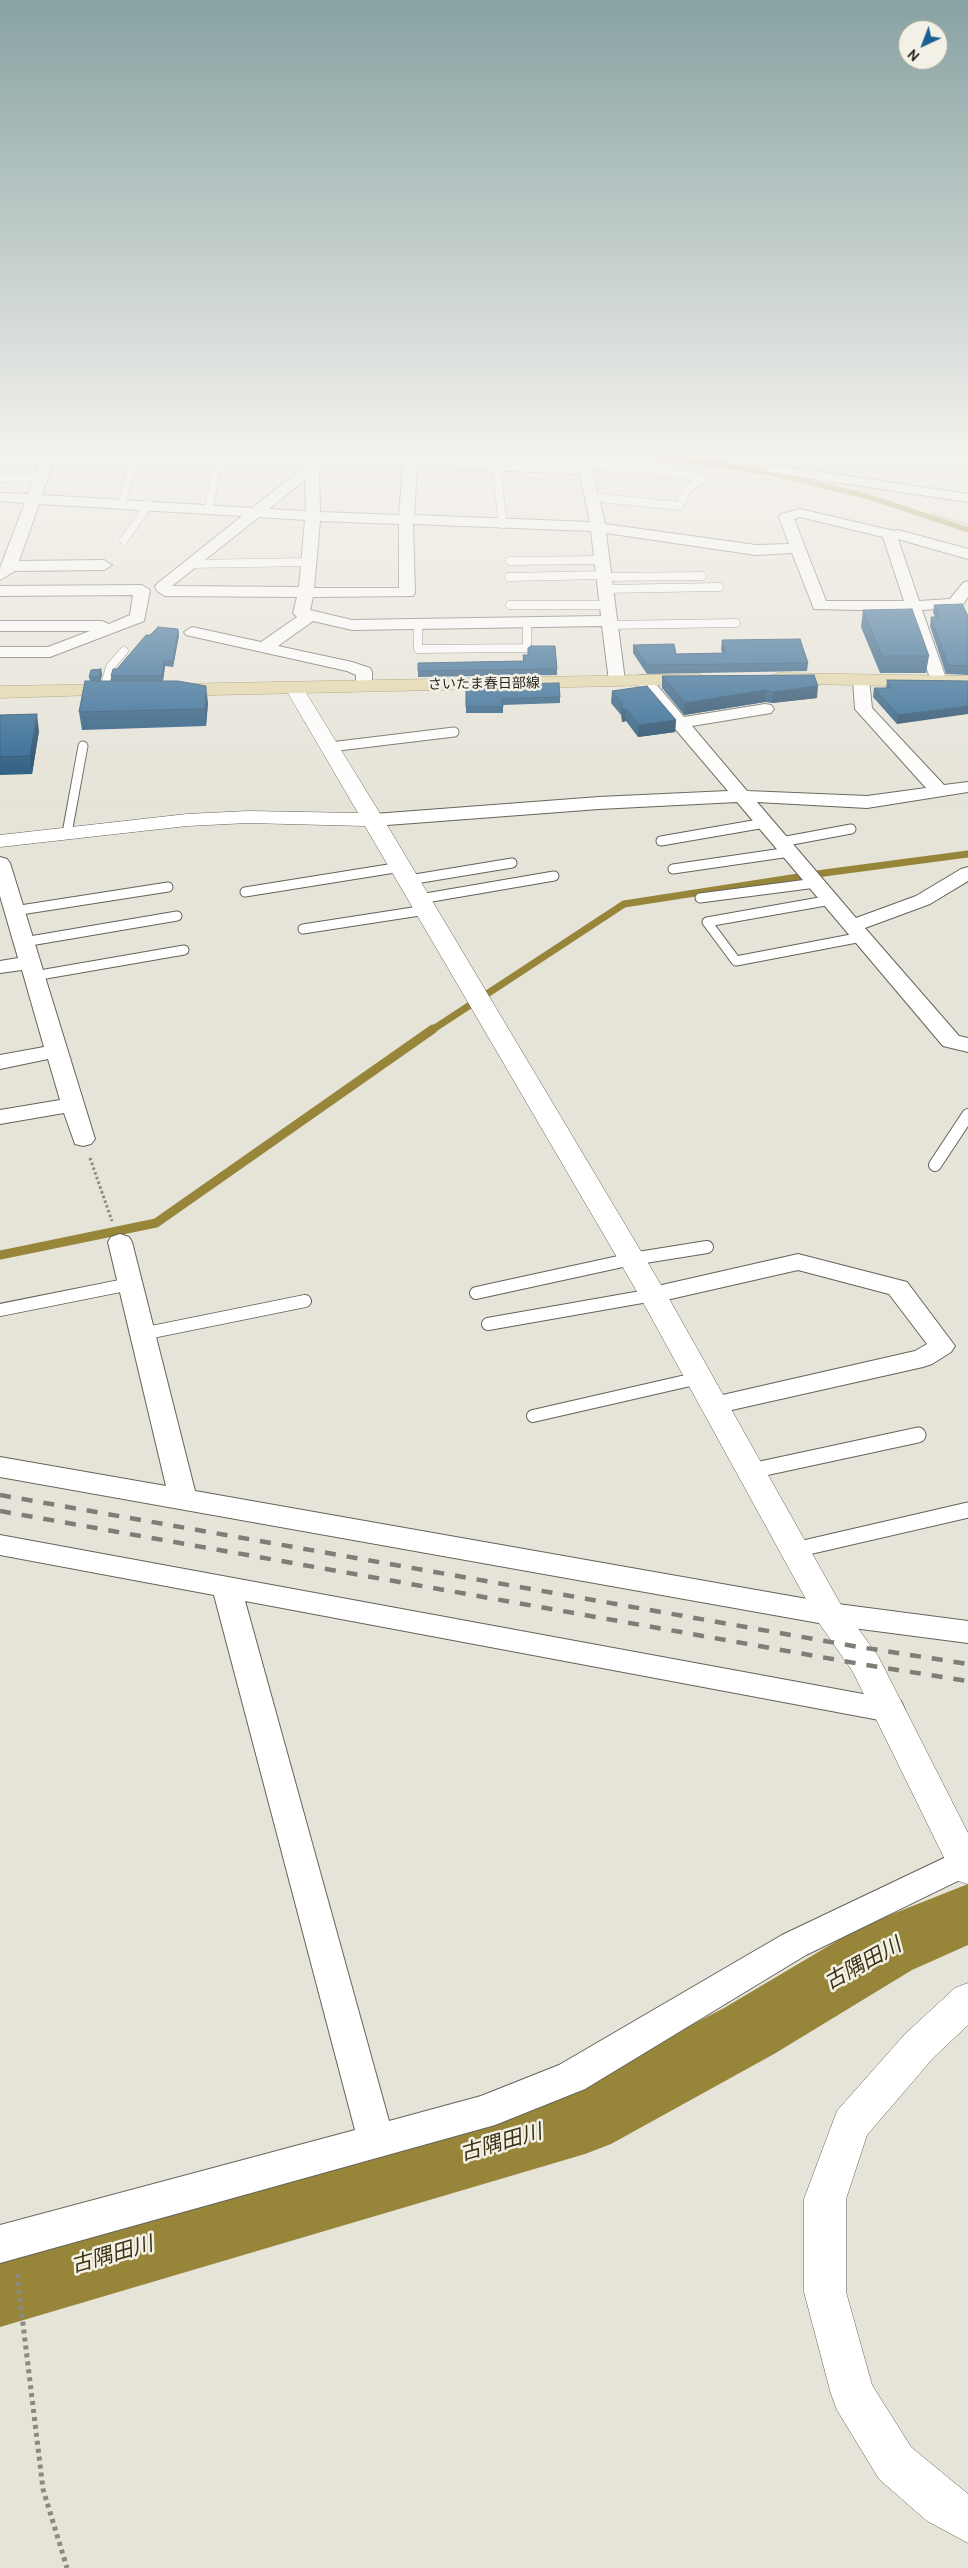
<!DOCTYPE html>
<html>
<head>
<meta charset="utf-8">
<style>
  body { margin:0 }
  #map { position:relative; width:968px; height:2568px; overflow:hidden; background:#e6e3d8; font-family:Cabin,sans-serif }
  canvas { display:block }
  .north { position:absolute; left:898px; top:20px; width:50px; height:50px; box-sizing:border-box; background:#f3f0e5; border:1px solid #a19f96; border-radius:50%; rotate:223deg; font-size:14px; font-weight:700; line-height:20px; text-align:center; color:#262520 }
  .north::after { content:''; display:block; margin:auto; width:18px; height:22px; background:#1a6094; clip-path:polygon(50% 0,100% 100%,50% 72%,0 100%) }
</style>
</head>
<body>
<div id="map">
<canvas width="968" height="2568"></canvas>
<div class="north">N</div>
</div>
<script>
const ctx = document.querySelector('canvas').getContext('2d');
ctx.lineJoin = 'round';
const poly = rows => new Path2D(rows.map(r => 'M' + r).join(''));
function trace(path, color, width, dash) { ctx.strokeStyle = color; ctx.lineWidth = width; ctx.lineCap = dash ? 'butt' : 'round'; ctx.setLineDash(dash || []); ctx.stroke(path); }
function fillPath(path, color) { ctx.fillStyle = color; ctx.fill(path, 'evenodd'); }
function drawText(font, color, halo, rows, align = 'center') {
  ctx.font = font + ' Cabin,"Noto Sans JP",sans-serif'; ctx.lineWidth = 5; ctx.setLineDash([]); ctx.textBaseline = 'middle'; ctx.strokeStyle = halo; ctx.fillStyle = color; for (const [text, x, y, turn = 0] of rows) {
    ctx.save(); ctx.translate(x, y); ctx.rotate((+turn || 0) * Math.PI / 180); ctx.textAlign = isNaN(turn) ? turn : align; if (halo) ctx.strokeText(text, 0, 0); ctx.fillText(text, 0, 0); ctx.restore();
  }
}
const streamFar2 = poly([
  [611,452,694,461,771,473,866,496,968,530]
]);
const streamFar1 = poly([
  [432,1030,624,904,824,873,968,854]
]);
const stream = poly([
  [0,1255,156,1223,433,1029]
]);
const river = poly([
  [968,1884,968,1945,912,1970,774,2054,611,2144,585,2154,0,2327,0,2249,570,2088,724,2008,862,1926,968,1884]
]);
const pathFar2 = poly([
  [709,460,755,467],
  [933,514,968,525]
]);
const pathFar1 = poly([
  [90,1158,112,1221]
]);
const path = poly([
  [17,2274,43,2489,67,2568]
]);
const serviceFar3 = poly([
  [0,462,46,463],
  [586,465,643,469,702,478,687,490,679,506,592,497],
  [496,466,503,524],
  [0,478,40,477],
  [122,503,135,455],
  [209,508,219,457],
  [124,540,149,504],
  [510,561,602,560],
  [189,564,309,562],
  [509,577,604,575],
  [604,577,702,576],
  [605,589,719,587],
  [510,605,607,605],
  [418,624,418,649,527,648,527,622],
  [610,625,736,623],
  [103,691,110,667,124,651]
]);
const serviceFar2 = poly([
  [330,747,454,732],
  [67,833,83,746],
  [661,841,765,823],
  [781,842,851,829],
  [673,869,790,852],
  [409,880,512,863],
  [245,892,401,867],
  [700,898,816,883],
  [420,899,554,876],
  [831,900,707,922,736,961,862,937],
  [14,911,168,887],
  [303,929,426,910],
  [24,942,177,916],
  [34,976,184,950]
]);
const serviceFar1 = poly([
  [935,1165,968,1115],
  [476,1293,632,1259,707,1247],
  [0,1310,130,1284],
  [488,1324,653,1295],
  [142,1334,305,1301],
  [533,1416,699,1378]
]);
const service = poly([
  [751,1471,918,1435],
  [795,1550,968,1510]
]);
const minor = poly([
  [43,452,323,455,578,465,578,452,588,452,605,524,756,545,789,544,779,517,781,514,800,509,894,531,898,530,968,549,968,559,898,539,919,601,950,599,963,583,968,581,968,597,961,607,922,610,947,681,939,686,931,681,907,611,814,609,792,553,756,555,606,533,625,681,623,685,611,685,609,681,602,626,352,630,313,621,278,646,352,662,370,668,372,672,372,686,370,690,364,691,358,690,356,686,356,675,347,671,186,635,184,632,192,627,261,642,297,617,293,613,297,597,165,596,157,591,155,586,158,583,242,516,39,504,19,561,104,560,112,565,104,570,15,571,0,580,0,568,25,503,0,501,0,493,28,494,43,452],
  [55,457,310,463,252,508,42,495,55,457],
  [326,463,403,466,399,515,320,512,319,469,326,463],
  [417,467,580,474,590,522,414,515,417,467],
  [305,480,306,511,269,509,305,480],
  [259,517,305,520,299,587,172,586,259,517],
  [800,517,883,537,904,601,826,601,794,519,800,517],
  [320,521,399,524,399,588,314,588,320,521],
  [413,524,591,531,601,616,352,620,310,610,313,597,413,596,415,593,413,524],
  [773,465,968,494,968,502,768,472,766,469,768,466,773,465],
  [142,585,150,590,144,621,50,657,0,657,0,647,48,647,90,631,0,631,0,621,102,621,109,624,130,615,133,595,0,596,0,586,142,585],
  [643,675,649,676,684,717,765,704,771,705,774,709,771,713,692,726,747,791,867,796,926,788,855,709,853,680,861,675,869,680,872,708,944,785,968,782,968,792,867,808,757,802,856,918,916,896,961,869,968,867,968,881,930,904,865,928,959,1036,968,1038,968,1052,943,1046,737,802,599,809,374,826,367,824,365,820,367,816,374,814,599,797,728,791,637,684,635,680,637,676,643,675],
  [0,857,7,859,10,863,95,1139,91,1144,83,1146,75,1144,64,1113,0,1124,0,1110,60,1100,48,1059,0,1069,0,1055,44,1047,22,970,0,973,0,961,18,958,0,896,0,857],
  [120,1234,129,1237,132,1242,195,1491,830,1603,968,1621,968,1643,830,1625,0,1477,0,1457,166,1486,108,1242,111,1237,120,1234],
  [798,1254,907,1282,955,1346,951,1352,932,1364,923,1367,714,1414,705,1411,701,1405,705,1399,915,1351,927,1344,889,1294,798,1270,653,1303,644,1301,640,1295,644,1289,653,1287,798,1254],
  [0,1535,901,1701,905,1710,901,1719,890,1722,245,1601,389,2121,481,2096,559,2065,782,1935,965,1848,968,1849,968,1876,806,1955,585,2089,495,2125,0,2263,0,2225,355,2130,214,1595,0,1555,0,1535]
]);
const tertiary = poly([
  [294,682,301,684,303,688,384,820,667,1295,841,1605,878,1656,968,1833,968,1884,955,1880,853,1672,819,1623,639,1295,365,826,248,823,187,826,0,847,0,835,187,814,248,811,358,813,285,688,287,684,294,682],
  [968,1983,968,2025,933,2058,867,2135,846,2199,846,2292,872,2385,911,2447,968,2494,968,2543,927,2521,879,2479,837,2410,831,2394,804,2292,804,2199,837,2111,905,2034,955,1988,968,1983]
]);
const primary = poly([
  [779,673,968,676,968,688,772,683,770,679,772,675,779,673],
  [698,674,705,676,707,680,705,684,169,696,162,694,160,690,162,686,169,684,698,674],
  [121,684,128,686,130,690,128,694,0,698,0,686,121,684]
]);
const rail = poly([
  [0,1495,853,1646,968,1664],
  [0,1511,866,1665,968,1681]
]);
const wall = poly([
  [934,605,968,616,968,675,946,674,930,626,931,617,935,617,933,613],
  [863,610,929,656,926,673,880,673,861,627],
  [178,629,179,635,173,667,165,666,163,681,208,703,206,726,82,730,79,712,90,681,89,677,101,669,102,675,100,681,111,681,111,676,117,669,150,635],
  [722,640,808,663,807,671,647,674,633,653,633,645,676,654,722,653,721,649],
  [523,655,557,669,557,675,418,677,418,663,523,661],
  [814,675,817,698,772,703,765,702,684,715,662,688,662,676],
  [887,680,968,681,897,724,873,697,874,688,886,688],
  [466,685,560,697,560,703,503,705,503,713,466,713],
  [612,691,676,720,675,732,638,737,626,721,622,722,621,715,611,703],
  [0,715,39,731,32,774,0,775]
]);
const shadedWall = poly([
  [178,629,179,635,173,667,173,661],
  [164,661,165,666,163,681,162,676],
  [101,669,102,675,100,683,99,677],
  [206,686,208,703,206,726,205,709],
  [818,686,817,698,772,703,773,692],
  [766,690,765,702,684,715,685,703],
  [968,706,968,714,897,724,898,715],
  [626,709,626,721,622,722,622,710],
  [37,714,39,731,32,774,30,756],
  [676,720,675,732,638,737,639,725]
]);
const building = poly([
  [962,604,968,616,968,666,948,665,931,617,940,617,934,605,962,604],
  [912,609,929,656,882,656,863,610,912,609],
  [158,627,178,629,173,661,164,661,162,676,111,676,113,669,117,669,146,635,150,635,158,627],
  [800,639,808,663,648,665,633,645,674,644,676,654,726,653,722,640,800,639],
  [531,646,555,646,557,669,418,671,418,663,524,661,523,655,528,655,528,648,531,646],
  [101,669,99,677,89,677,91,670,101,669],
  [814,675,818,686,773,692,766,690,685,703,662,676,814,675],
  [887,680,968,681,968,706,898,715,874,688,891,688,887,680],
  [85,681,178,681,206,686,205,709,79,712,85,681],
  [559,683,560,697,502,699,503,707,466,707,466,685,559,683],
  [647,686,676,720,639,725,626,709,622,710,622,703,612,691,647,686],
  [37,714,30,756,0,757,0,715,37,714]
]);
const farStreetnames = [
  ["さいたま春日部線",484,684,-1]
];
const nearWaternames = [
  ["古隅田川",863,1964,-29],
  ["古隅田川",501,2143,-16],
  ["古隅田川",112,2255,-16]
];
trace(streamFar2, '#97863a', 5.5);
trace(streamFar1, '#97863a', 7);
trace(stream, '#97863a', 9);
fillPath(river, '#97863a');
trace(serviceFar3, '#66635a', 9);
trace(serviceFar2, '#66635a', 11);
trace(serviceFar1, '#66635a', 14);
trace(service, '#66635a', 17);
trace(minor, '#66635a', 2);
trace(tertiary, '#66635a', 1);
trace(primary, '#91854e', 1);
trace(pathFar2, '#8b8981', 2, [1, 1]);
trace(pathFar1, '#8b8981', 3, [2.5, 2.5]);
trace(path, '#8b8981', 5, [4, 4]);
trace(serviceFar3, '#fff', 8);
trace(serviceFar2, '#fff', 9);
trace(serviceFar1, '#fff', 12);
trace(service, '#fff', 15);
fillPath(minor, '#fff');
fillPath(tertiary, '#fff');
fillPath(primary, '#e0d4a4');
trace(rail, '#7f7d76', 4.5, [11, 11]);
fillPath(wall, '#1d5179');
fillPath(shadedWall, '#184263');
fillPath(building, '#225e8d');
trace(building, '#184263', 1);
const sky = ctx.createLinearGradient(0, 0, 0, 811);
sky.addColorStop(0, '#87a2a2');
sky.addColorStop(0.56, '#f4f2ed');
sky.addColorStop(1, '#f4f2ed00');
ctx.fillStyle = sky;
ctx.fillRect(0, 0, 968, 811);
drawText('14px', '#262520', '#f3f0e5', farStreetnames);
drawText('italic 21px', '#3b3312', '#f3f0e5', nearWaternames);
</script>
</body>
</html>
